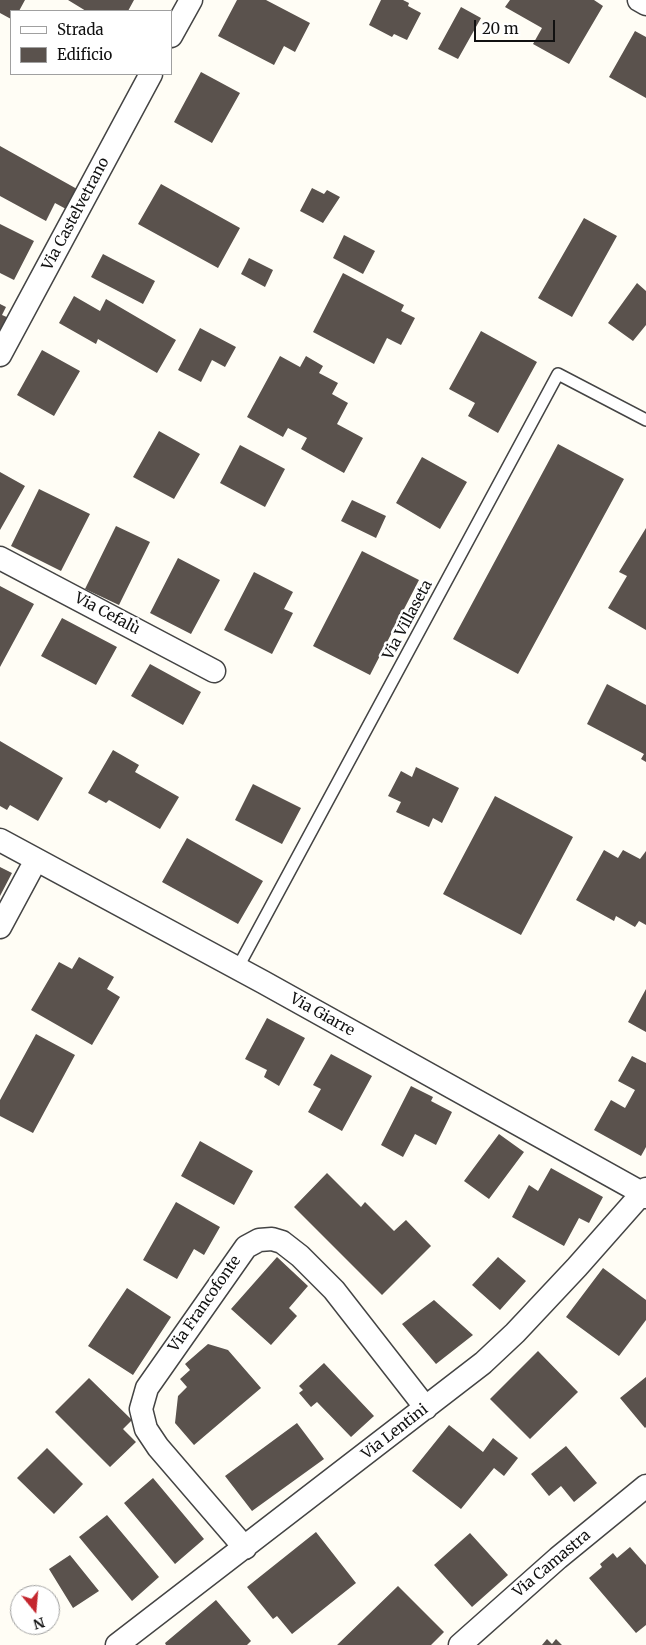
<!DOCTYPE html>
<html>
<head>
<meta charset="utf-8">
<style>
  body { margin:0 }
  #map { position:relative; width:646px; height:1645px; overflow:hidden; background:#fffdf5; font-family:Merriweather,serif }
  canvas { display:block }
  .legend { position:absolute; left:10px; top:10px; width:162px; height:65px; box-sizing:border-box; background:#fff; border:1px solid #a0a0a0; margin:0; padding:6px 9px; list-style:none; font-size:15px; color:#111 }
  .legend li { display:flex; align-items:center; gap:10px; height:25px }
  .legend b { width:25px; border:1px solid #a0a0a0 }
  .north { position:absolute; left:10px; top:1585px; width:50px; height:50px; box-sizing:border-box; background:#fff; border:1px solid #a0a0a0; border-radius:50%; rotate:163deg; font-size:14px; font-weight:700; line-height:20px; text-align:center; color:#111 }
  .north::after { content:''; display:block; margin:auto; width:18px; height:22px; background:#c4262e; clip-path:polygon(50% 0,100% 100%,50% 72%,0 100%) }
  .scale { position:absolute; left:474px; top:20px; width:81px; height:22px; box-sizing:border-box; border:2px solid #111; border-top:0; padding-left:6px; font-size:15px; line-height:18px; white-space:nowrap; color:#111; -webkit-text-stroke:4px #fff; paint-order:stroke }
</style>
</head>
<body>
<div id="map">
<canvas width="646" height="1645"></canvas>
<ul class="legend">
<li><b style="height:6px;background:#fff"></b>Strada</li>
<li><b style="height:14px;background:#5a524d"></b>Edificio</li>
</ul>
<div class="north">N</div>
<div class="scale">20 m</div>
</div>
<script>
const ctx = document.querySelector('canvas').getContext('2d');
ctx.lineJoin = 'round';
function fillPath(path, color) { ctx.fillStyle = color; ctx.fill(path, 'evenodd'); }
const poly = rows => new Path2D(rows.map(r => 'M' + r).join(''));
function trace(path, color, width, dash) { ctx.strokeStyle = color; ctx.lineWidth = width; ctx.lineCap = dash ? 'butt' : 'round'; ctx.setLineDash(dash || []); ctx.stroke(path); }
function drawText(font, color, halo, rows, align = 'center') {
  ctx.font = font + ' Merriweather,serif'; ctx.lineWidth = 5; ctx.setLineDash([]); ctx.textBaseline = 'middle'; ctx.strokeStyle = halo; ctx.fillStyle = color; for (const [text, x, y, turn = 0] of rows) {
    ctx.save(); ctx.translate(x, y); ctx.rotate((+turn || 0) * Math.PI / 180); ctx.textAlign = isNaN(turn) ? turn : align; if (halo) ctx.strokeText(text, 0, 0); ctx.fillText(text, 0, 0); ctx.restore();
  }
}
const building = poly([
  [0,0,25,0,19,11,11,11,11,19,0,13],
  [68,0,134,0,128,11,86,11],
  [237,0,266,0,310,23,295,52,284,46,274,65,218,36],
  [381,0,403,0,409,3,408,6,421,13,407,40,394,34,392,37,369,25],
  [510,0,594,0,603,6,569,64,533,44,542,28,505,7],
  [461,7,481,18,458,59,438,49],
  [635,31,646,37,646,98,609,77],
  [201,72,240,93,212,143,174,122],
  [0,146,77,189,66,209,55,203,46,221,0,196],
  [161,184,240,228,218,268,138,224],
  [312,188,324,194,327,190,340,197,323,223,300,211],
  [584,218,617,236,572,317,538,298],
  [0,224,34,241,14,280,0,273],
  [344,235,375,251,363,274,333,258],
  [103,254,155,281,143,304,91,277],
  [249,258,273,270,265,287,241,274],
  [343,273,404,305,401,311,415,318,401,345,387,338,374,364,313,332],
  [637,283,646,291,646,325,633,341,608,323],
  [74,296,100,311,106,299,176,340,157,373,98,339,96,344,59,323],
  [0,304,6,307,2,315,9,318,0,335],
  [200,328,236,347,225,367,212,360,201,382,178,370],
  [481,331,537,362,498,433,468,416,475,403,449,389],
  [42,350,80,371,54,416,17,395],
  [280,356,300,367,306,356,323,366,319,373,338,383,332,394,348,403,337,424,363,438,344,473,301,449,307,438,288,428,283,437,247,417],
  [159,431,200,454,174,499,133,477],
  [558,444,624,479,518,674,453,639],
  [240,445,285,469,265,507,220,483],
  [422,457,467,482,440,529,396,503],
  [0,472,25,486,0,530],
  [39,489,90,514,61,571,11,546],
  [352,500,386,516,376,538,341,521],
  [116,526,150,542,119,605,85,589],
  [646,528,646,630,608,608,627,576,619,572],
  [362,551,419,580,370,675,313,646],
  [178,558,220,580,191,634,150,613],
  [254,572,293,592,284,609,293,613,272,654,224,630],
  [0,586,34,604,0,667],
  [62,618,117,647,96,685,41,656],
  [150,664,201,692,183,725,131,696],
  [607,684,646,705,646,762,641,759,644,754,587,724],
  [0,741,63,778,38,821,10,805,7,810,0,806],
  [113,750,139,765,135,772,179,797,160,829,109,800,106,803,88,793],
  [416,767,459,788,442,823,433,818,429,827,396,812,401,802,388,796,401,771,412,777],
  [253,784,301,808,282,844,235,820],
  [495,796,573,837,521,935,443,894],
  [187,838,263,881,238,924,162,882],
  [604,850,618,858,623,850,640,859,646,851,646,925,639,921,635,927,616,916,614,921,576,900],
  [0,867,12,873,0,896],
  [79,957,114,977,107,989,120,997,92,1045,31,1010,59,962,72,969],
  [646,989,646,1032,628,1022],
  [267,1018,305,1038,279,1086,264,1077,267,1070,245,1059],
  [36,1034,75,1055,33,1133,0,1116,0,1100],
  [331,1054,372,1076,342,1131,308,1112,321,1089,313,1085],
  [632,1056,646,1063,646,1147,641,1156,594,1130,611,1100,625,1108,635,1090,618,1081],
  [411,1086,433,1097,431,1101,452,1112,436,1145,415,1134,403,1157,381,1145],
  [499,1134,524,1152,489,1199,464,1181],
  [200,1141,253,1171,234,1205,181,1176],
  [551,1168,603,1197,589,1223,579,1218,564,1246,512,1217,529,1185,538,1191],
  [327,1173,361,1207,365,1202,394,1231,406,1220,431,1246,382,1295,294,1207],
  [176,1202,220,1227,204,1255,194,1249,177,1279,143,1260],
  [277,1257,308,1286,289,1308,297,1316,271,1345,231,1309],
  [498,1257,526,1281,500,1310,472,1285],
  [603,1268,646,1300,646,1320,619,1356,566,1317],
  [127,1288,171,1317,133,1375,88,1346],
  [434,1300,473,1335,436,1364,402,1324],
  [208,1344,228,1350,261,1388,194,1445,175,1423,178,1396,187,1387,180,1379,190,1370,185,1364],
  [538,1351,578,1392,530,1439,490,1399],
  [324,1363,374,1416,351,1437,317,1402,311,1407,299,1393,303,1390,299,1386],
  [646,1377,646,1427,645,1428,620,1398],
  [89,1378,132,1420,123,1429,136,1442,110,1467,55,1412],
  [297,1423,324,1459,252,1511,225,1476],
  [449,1425,483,1452,493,1438,518,1458,504,1476,494,1468,461,1509,412,1471],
  [566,1446,597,1483,574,1502,561,1486,549,1496,531,1474],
  [47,1448,83,1484,54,1514,17,1478],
  [153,1478,204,1539,175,1564,124,1503],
  [107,1515,159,1577,132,1601,79,1537],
  [316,1532,356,1583,292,1634,277,1616,273,1619,247,1587],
  [470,1533,508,1575,472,1607,434,1565],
  [630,1547,646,1565,646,1625,636,1633,589,1578,602,1567,600,1564,613,1553,617,1558],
  [70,1555,99,1591,73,1608,49,1569],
  [398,1586,444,1632,431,1645,337,1645],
  [216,1600,251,1641,247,1645,166,1645,165,1643],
  [547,1639,552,1644,556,1639,562,1645,542,1645]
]);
const lane = poly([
  [237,969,558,374,646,420]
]);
const street = poly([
  [639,0,646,4],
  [171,36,191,0],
  [0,355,151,74],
  [0,558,214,671],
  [0,840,263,982,642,1193,646,1197],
  [0,927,36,860],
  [245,1548,158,1447,146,1429,141,1409,147,1388,246,1247,259,1240,272,1239,282,1242,300,1256,334,1290,426,1408],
  [117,1645,483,1363,515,1333,577,1267,646,1189],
  [460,1645,558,1558,646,1486]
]);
const streetNames = [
  ["Via Castelvetrano",76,214,-62],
  ["Via Cefalù",107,614,28],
  ["Via Villaseta",408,620,-62],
  ["Via Giarre",322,1015,29],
  ["Via Francofonte",205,1304,-55],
  ["Via Lentini",395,1432,-38],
  ["Via Camastra",552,1564,-40]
];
fillPath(building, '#5a524d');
trace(lane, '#444', 14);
trace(street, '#444', 25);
trace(lane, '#fff', 11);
trace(street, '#fff', 22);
drawText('15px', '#111', '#fff', streetNames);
</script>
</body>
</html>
